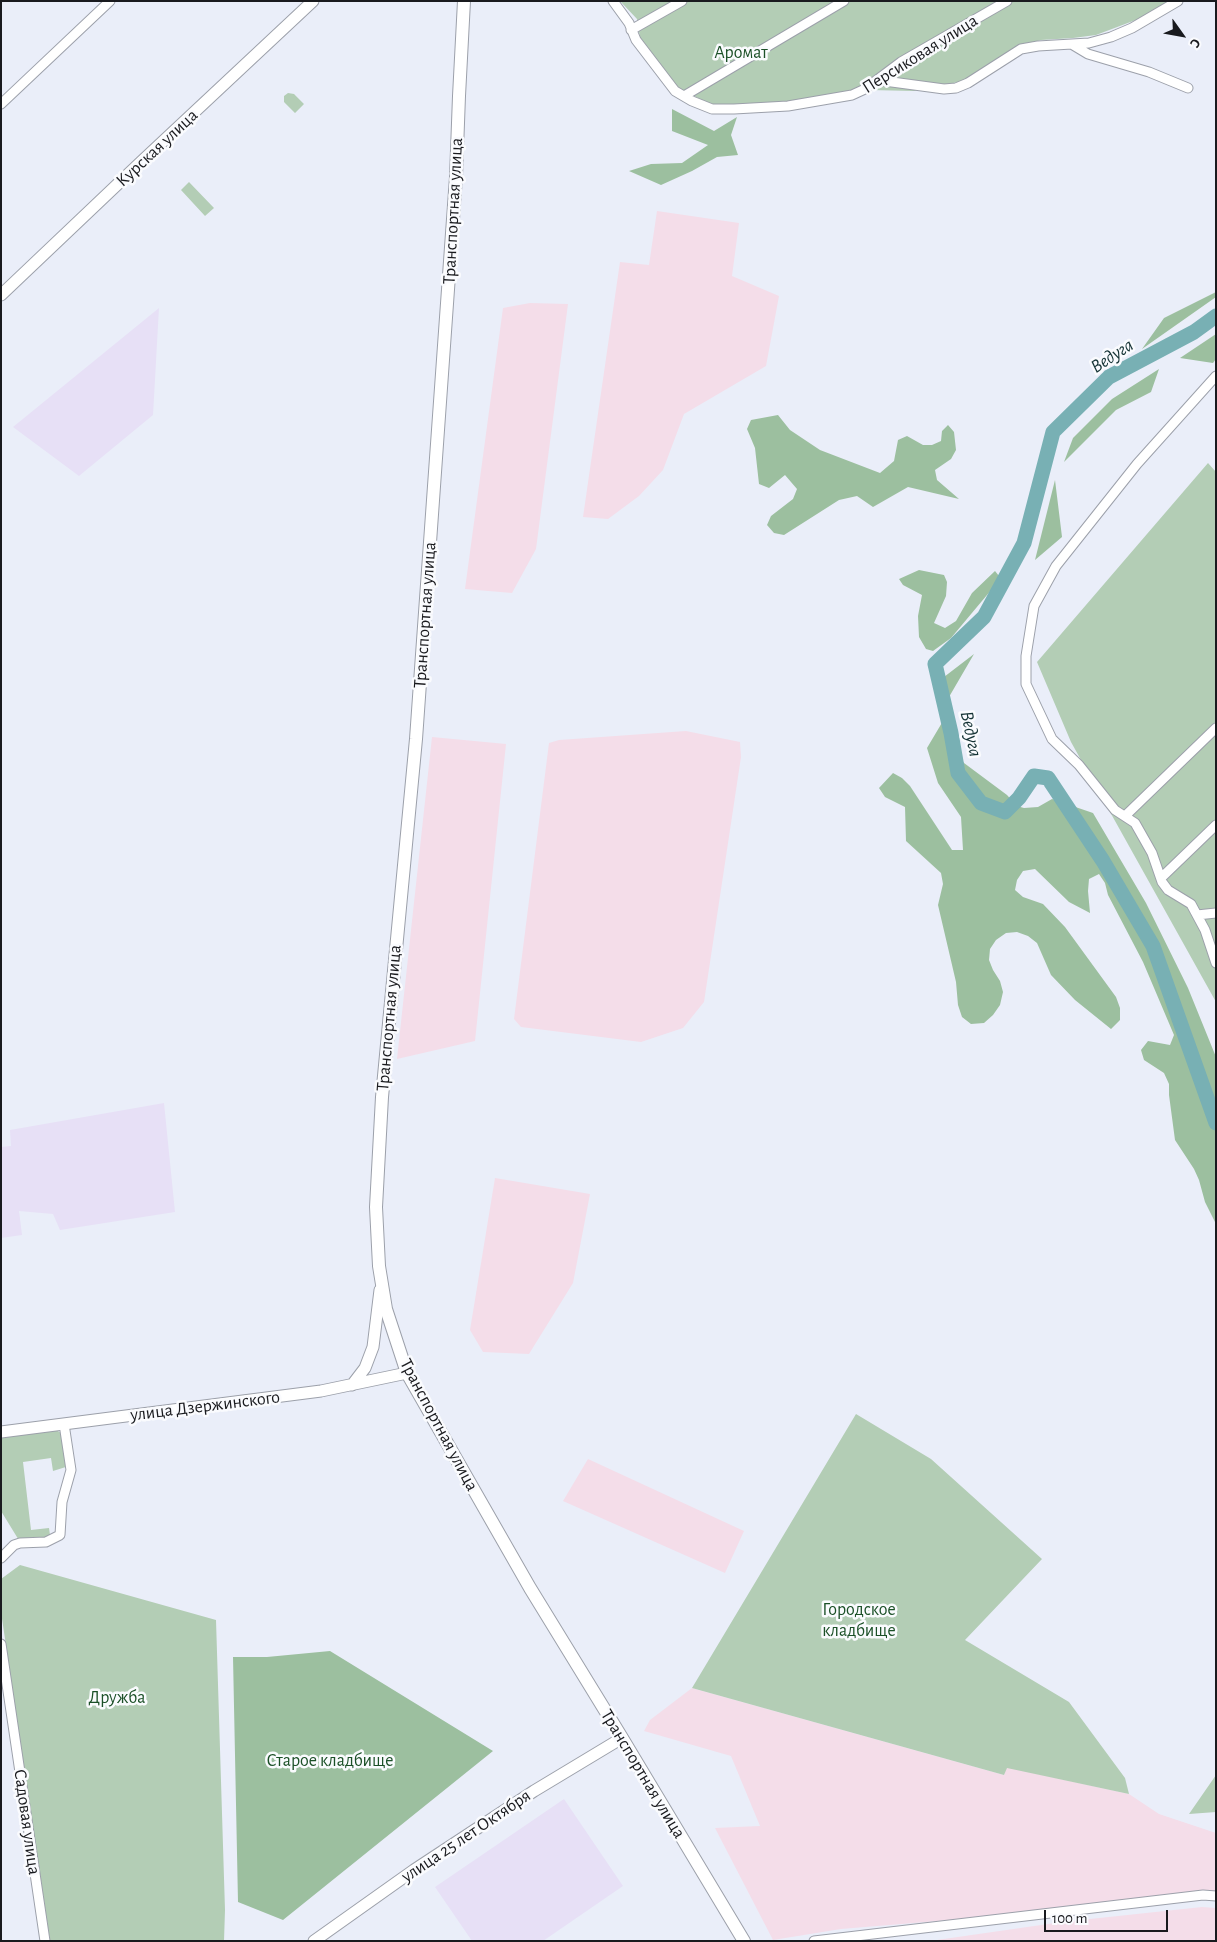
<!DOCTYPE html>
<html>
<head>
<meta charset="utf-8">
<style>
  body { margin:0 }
  #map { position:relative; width:1217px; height:1942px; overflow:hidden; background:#eaeef9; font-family:"Alegreya Sans",sans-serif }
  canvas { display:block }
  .frame { position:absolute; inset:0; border:2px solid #191a1e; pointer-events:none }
  .north { position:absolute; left:1157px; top:10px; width:50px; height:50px; -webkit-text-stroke:4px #fafbfe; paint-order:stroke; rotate:122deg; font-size:14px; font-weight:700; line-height:20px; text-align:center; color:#191a1e }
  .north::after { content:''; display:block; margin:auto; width:18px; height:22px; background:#191a1e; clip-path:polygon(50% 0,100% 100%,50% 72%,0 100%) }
  .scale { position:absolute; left:1044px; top:1910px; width:124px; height:22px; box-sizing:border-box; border:2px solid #191a1e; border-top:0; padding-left:6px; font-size:15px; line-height:18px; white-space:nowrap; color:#191a1e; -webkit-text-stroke:4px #fafbfe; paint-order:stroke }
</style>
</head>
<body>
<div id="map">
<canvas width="1217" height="1942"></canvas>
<div class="frame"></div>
<div class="north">С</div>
<div class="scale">100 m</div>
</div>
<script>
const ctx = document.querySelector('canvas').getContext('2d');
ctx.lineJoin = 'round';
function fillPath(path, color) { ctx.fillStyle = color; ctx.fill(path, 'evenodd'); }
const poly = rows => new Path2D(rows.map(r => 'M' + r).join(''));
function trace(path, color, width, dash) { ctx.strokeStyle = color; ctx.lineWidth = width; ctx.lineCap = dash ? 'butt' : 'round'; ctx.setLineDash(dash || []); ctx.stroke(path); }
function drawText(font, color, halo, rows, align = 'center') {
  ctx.font = font + ' "Alegreya Sans",sans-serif'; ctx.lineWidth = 5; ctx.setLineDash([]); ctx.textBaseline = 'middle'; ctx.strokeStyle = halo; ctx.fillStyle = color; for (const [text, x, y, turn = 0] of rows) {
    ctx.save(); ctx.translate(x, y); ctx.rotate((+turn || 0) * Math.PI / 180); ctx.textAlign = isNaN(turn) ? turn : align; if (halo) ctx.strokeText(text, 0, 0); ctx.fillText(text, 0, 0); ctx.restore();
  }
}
const industrial = poly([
  [657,211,739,223,732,276,779,296,766,366,684,414,663,470,639,496,608,519,583,517,620,262,649,265],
  [530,303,568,304,536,549,512,593,465,589,503,308],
  [686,731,740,742,741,757,704,1002,683,1028,641,1042,521,1027,514,1019,549,743,559,740],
  [432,737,506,744,475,1041,397,1059],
  [495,1178,590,1194,573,1283,529,1354,483,1352,470,1330],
  [588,1459,744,1531,725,1573,563,1501],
  [692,1688,1004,1775,1006,1767,1129,1794,1159,1814,1216,1833,1216,1898,841,1929,773,1940,715,1828,760,1826,731,1756,644,1731,650,1720],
  [1202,1907,1216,1908,1216,1941,930,1941,1062,1922]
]);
const education = poly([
  [159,308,153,415,79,476,13,427],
  [164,1103,175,1212,60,1230,53,1214,19,1211,22,1235,1,1238,1,1147,11,1146,10,1130],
  [564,1799,623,1886,543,1941,472,1941,435,1887]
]);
const green = poly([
  [620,1,1170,1,1141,18,1096,35,1073,38,1041,40,1019,46,968,80,914,91,870,90,790,103,714,106,678,88,640,38,637,19],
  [288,93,294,94,304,104,295,113,284,102,284,96],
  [189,182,214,208,205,216,181,190],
  [1208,463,1216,472,1216,1002,1071,742,1037,662],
  [856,1414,931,1459,1042,1559,965,1640,1069,1702,1125,1778,1129,1794,1007,1768,1004,1775,692,1688],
  [56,1430,63,1434,69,1466,53,1471,51,1458,23,1462,31,1530,49,1528,50,1535,47,1541,20,1542,1,1511,1,1437],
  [20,1565,216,1620,225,1910,224,1941,50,1941,1,1612,1,1579],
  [1216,1775,1216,1812,1189,1814]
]);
const forest = poly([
  [672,109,714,131,737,117,731,135,738,155,717,157,692,171,661,185,629,171,651,164,682,163,708,145,672,131],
  [1216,292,1216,297,1142,349,1164,318],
  [1216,334,1216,359,1213,363,1180,358],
  [1159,369,1151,392,1116,410,1064,462,1073,438,1112,399],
  [778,415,790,430,820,450,880,473,894,461,898,440,907,436,923,445,932,445,941,441,942,431,948,425,954,432,956,450,951,459,935,470,937,480,959,499,908,487,873,507,857,496,839,500,784,535,774,533,767,525,771,516,793,499,797,489,785,475,769,488,759,484,755,448,747,429,751,420],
  [1055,480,1062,537,1035,560],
  [919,570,944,575,947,582,946,596,934,623,945,628,956,621,972,593,995,571,999,576,992,589,951,638,933,651,926,649,919,637,918,616,922,595,903,585,899,579],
  [974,654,949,697,944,677],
  [943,721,944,733,964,763,1007,795,1017,806,1024,808,1038,807,1052,799,1093,813,1146,903,1188,988,1216,1057,1216,1224,1205,1202,1199,1180,1194,1169,1175,1140,1169,1095,1169,1084,1164,1073,1144,1060,1141,1050,1148,1041,1170,1045,1174,1035,1143,962,1108,895,1105,883,1099,874,1089,879,1088,891,1090,913,1069,902,1035,869,1023,871,1017,880,1015,890,1023,897,1043,904,1065,927,1116,997,1120,1008,1120,1020,1111,1029,1075,1000,1051,975,1037,943,1028,936,1017,932,1006,933,996,940,990,949,989,960,993,970,1000,981,1003,992,1000,1005,993,1015,984,1023,971,1024,962,1017,958,1005,956,982,938,905,943,884,941,873,906,841,905,807,885,797,879,788,893,773,902,778,910,786,952,850,963,850,961,817,938,783,927,748],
  [330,1651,493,1751,283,1920,238,1902,233,1657,267,1657]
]);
const river = poly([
  [1216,316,1194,332,1109,377,1053,432,1024,543,984,617,935,664,951,733,958,773,981,803,1005,812,1019,798,1034,776,1048,778,1103,861,1153,946,1216,1123]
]);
const minor = poly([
  [613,1,629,23,636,40,675,91,692,101,712,109,734,109,788,106,852,95,865,89,901,62,1007,1],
  [631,30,682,1],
  [1073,45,1088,54,1149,72,1188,88],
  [877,80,944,89,956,88,968,83,1021,49,1038,46,1089,43,1111,37,1132,28,1178,1],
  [684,96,844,1],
  [1,104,110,1],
  [1216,376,1137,464,1056,566,1034,606,1026,656,1026,684,1052,739,1079,765,1115,810,1135,823,1152,853,1162,882,1168,890,1191,904,1205,930,1216,963],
  [1125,816,1216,728],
  [1161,878,1216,825],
  [1197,915,1216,913],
  [1,1558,14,1545,20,1543,46,1542,60,1535,62,1502,71,1470,64,1424],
  [1,1644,45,1941],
  [814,1941,1203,1895,1216,1896]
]);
const tertiary = poly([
  [1,295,141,162,313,1],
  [352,1385,365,1368,373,1347,380,1290],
  [1,1432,321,1391,407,1373],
  [314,1941,414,1870,534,1791,622,1738]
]);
const secondary = poly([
  [464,1,459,96,456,177,416,739,382,1097,376,1207,379,1266,386,1309,407,1373,530,1588,622,1738,744,1941]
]);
const parkNames = [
  ["Аромат",741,53],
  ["Городское",859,1610],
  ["кладбище",859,1631],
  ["Дружба",117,1698],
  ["Старое кладбище",330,1761]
];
const streetNames = [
  ["Персиковая улица",920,54,-32],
  ["Курская улица",157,148,-43],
  ["Транспортная улица",453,211,-87],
  ["Транспортная улица",425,615,-86],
  ["Транспортная улица",389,1018,-85],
  ["улица Дзержинского",205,1406,-7],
  ["Транспортная улица",439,1425,62],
  ["Транспортная улица",643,1774,59],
  ["Садовая улица",27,1822,82],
  ["улица 25 лет Октября",466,1836,-34]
];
const waterNames = [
  ["Ведуга",1112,356,-33],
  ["Ведуга",971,734,78]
];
fillPath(industrial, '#f4dde9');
fillPath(education, '#e7e0f6');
fillPath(green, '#b3cdb5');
fillPath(forest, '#9cbf9f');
trace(river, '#78b0b4', 15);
trace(minor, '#9ca0aa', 11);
trace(tertiary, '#9ca0aa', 13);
trace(secondary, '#9ca0aa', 14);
trace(minor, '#fff', 9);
trace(tertiary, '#fff', 11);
trace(secondary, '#fff', 12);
drawText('18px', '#1b5027', '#fafbfe', parkNames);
drawText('18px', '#191a1e', '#fafbfe', streetNames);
drawText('italic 19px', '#153335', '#fafbfe', waterNames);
</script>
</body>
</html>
